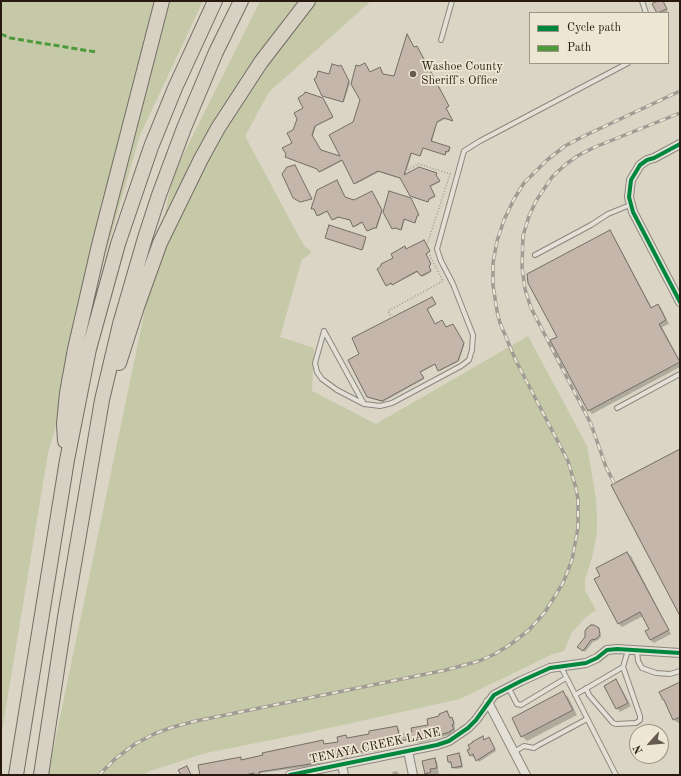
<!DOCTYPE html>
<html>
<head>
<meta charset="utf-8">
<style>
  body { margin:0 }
  #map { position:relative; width:681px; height:776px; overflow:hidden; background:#dad5c4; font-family:"Old Standard TT",serif }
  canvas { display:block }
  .frame { position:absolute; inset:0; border:2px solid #27190f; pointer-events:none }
  .legend { position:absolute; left:529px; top:12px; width:140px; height:52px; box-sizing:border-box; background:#ede6d3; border:1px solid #9e9485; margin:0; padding:5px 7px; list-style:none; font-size:12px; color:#27190f }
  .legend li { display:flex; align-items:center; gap:8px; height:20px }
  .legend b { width:20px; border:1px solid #9e9485 }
  .north { position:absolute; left:629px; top:724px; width:40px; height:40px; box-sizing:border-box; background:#ede6d3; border:1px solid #9e9485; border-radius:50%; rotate:243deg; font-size:11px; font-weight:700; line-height:16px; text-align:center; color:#27190f }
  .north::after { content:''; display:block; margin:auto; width:14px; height:18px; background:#665b4e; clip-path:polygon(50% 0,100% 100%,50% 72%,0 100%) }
</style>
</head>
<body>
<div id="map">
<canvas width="681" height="776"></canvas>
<div class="frame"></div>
<ul class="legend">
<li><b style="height:5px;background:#00873e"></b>Cycle path</li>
<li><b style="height:5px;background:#4e993c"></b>Path</li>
</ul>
<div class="north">N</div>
</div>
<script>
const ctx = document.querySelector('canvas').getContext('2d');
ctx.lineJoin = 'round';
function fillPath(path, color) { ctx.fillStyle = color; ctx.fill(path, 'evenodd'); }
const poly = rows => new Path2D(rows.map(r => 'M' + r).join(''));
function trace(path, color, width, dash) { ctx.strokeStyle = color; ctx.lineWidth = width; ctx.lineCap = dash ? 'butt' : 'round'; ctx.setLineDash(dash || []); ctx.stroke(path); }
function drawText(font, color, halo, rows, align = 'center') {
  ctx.font = font + ' "Old Standard TT",serif'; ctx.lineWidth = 3.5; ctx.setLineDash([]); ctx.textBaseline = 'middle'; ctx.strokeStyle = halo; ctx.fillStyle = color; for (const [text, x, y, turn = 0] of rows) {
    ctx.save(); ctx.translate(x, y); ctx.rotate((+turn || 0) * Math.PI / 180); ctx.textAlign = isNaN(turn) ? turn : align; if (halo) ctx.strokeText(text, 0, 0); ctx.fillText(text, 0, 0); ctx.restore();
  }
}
const green = poly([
  [1,1,203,1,140,135,48,453,1,737],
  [260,1,371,1,269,92,245,136,298,235,305,247,311,251,309,255,302,259,280,337,314,348,312,391,376,424,528,336,587,446,596,499,597,517,597,532,592,558,585,579,585,590,596,610,585,618,572,632,564,651,553,654,460,699,306,733,206,753,150,771,144,775,48,775,173,175]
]);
const shadow = poly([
  [660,1,663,2,668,11,664,13,658,13,653,4],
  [418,48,449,107,446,109,452,121,445,119,437,123,432,142,451,148,449,152,447,152,445,155,423,148,421,156,412,153,405,176,436,174,440,182,430,187,435,197,429,200,429,202,412,197,402,179,379,172,356,184,344,160,321,172,293,143,294,131,324,100,333,118,316,126,313,136,321,151,342,158,370,73,381,69,383,75,394,77,415,49],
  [341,67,350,83,344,102,324,96,329,75],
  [372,193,382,212,377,229,375,228,369,231,364,222,355,227,351,221,340,217,334,220,328,211,319,216,316,210,313,208,345,198,354,201],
  [411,200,419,216,417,217,415,223,405,219,402,230,396,228,394,229],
  [610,231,613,235,652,308,658,305,661,308,669,324,662,327,680,361,680,367,592,414,589,410],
  [326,238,365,238,366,239,363,250],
  [425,242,430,252,426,255,431,265,429,267,431,272,423,277,420,271,393,285,392,283,387,286,406,251],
  [431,298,435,305,427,310,435,325,446,328,454,326,464,345,459,361,440,371,436,364,420,373,424,379,383,402,369,397,361,354],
  [627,553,631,556,671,634,654,643,650,640,651,629,643,616,622,627,619,624,601,576],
  [598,629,600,631,601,637,598,640,593,642,585,652,578,647],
  [616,681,619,684,631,706,620,712,617,708],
  [680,683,680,722,678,723,674,720,667,702],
  [563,693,568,697,577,715,527,741,522,736],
  [447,712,451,719,454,720,455,731,451,733,452,734,439,738,420,743,416,742,414,740,401,742,402,745,379,750,379,751,351,755,352,756,348,757,348,758,344,759,342,757,312,766,260,773,261,775,201,775,240,758,243,760,323,741,325,745,339,742,346,736,349,739,397,727,399,729,400,735,413,733,429,726],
  [482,737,485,740,491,741,496,751,479,762,475,756,473,757,471,755,472,749],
  [459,754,461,756,463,768,455,769,453,764,451,764,449,762],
  [435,759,437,761,439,775,425,775,423,762],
  [397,771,399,774,402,775,393,775,392,772]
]);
const building = poly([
  [657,1,663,1,667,9,657,13,652,4,657,1],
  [407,34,414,47,417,46,449,106,446,108,453,121,444,118,437,122,431,141,450,147,448,152,446,151,445,155,423,148,420,156,411,153,404,175,419,167,437,173,436,175,440,181,430,186,435,196,429,199,428,202,410,196,400,178,378,171,354,184,342,160,319,172,317,169,285,157,286,154,282,148,292,143,287,133,293,130,297,119,294,113,303,108,298,98,304,94,305,92,323,98,333,117,315,126,312,135,321,150,340,156,329,135,353,122,360,100,351,84,356,65,359,66,365,63,370,72,380,67,383,74,394,76,407,34],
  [332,64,339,66,341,65,349,81,343,102,322,96,314,79,316,78,318,71,329,74,332,64],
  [295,165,312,199,300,202,293,198,282,174,287,167,295,165],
  [337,180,345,197,354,200,372,191,382,210,376,228,374,228,367,231,362,222,353,227,350,220,338,217,332,220,327,211,317,216,314,209,311,209,317,190,337,180],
  [389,191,411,198,419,215,417,216,415,223,404,219,401,230,395,228,392,229,383,212,389,191],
  [329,225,366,237,362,250,325,238,329,225],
  [610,230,651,308,658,304,666,320,659,324,680,362,588,411,550,340,557,337,528,283,527,274,610,230],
  [424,240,430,251,426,254,431,264,429,266,431,271,421,276,417,271,392,285,391,283,386,286,377,269,381,266,381,264,393,258,391,254,405,246,406,249,424,240],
  [432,297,436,304,427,309,435,324,442,320,446,327,453,324,464,343,458,361,438,371,435,364,420,372,424,378,382,401,367,397,348,360,359,354,352,338,432,297],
  [680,449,680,616,611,485,680,449],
  [627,552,669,630,650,640,645,631,649,629,640,612,618,624,594,579,600,576,596,568,627,552],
  [591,625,594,625,599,628,600,635,596,639,591,640,583,651,577,647,585,637,585,631,587,628,591,625],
  [616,679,628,703,616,709,604,686,616,679],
  [680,682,680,717,673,720,664,700,663,700,659,692,680,682],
  [563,691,573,710,521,737,512,718,563,691],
  [447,711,450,718,452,717,454,724,452,725,454,729,450,731,450,732,417,741,417,740,413,741,413,738,400,741,400,743,377,748,378,749,350,753,350,754,346,755,347,756,341,757,341,755,310,764,259,772,259,775,254,775,254,773,244,775,200,775,198,765,241,757,241,760,263,755,262,753,323,740,324,744,338,742,337,737,346,735,347,738,369,734,369,731,397,726,399,735,412,732,411,728,428,725,427,719,439,716,439,714,447,711],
  [483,736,484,740,489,737,495,749,476,761,473,754,470,756,467,750,470,749,468,745,472,743,472,742,483,736],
  [459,753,462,766,452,768,451,762,448,762,447,756,459,753],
  [435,758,437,768,430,769,431,772,425,774,422,761,435,758],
  [187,766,191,775,181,775,178,770,187,766]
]);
const path = poly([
  [405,171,419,164,450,174,427,245],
  [392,318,388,311,443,281,428,252]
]);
const lane = poly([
  [642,1,646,13],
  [441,40,452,1],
  [535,255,591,225,608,214,630,205],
  [324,331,364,404,380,406,392,403,461,366,469,360,472,350,473,335,453,284,441,261,437,249,464,151,480,141,628,63],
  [324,331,315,363,317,372,322,379,337,390,364,404],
  [617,408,680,374],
  [637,650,638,661,642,668,656,673,670,674,680,671],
  [561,667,616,775],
  [508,687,517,704,521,705,566,678],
  [586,688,589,695,613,723,616,724,636,723,640,720,640,716,623,667],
  [575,695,623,667,628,650],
  [514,752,524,746,534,748,537,746,587,719]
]);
const street = poly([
  [680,144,654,158,647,160,640,165,631,180,629,197,633,212,680,302],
  [488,702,526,775],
  [408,751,413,775],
  [342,765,344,775],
  [290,775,437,745,449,741,468,728,476,720,494,695,521,681,550,668,586,663,597,658,607,650,617,649,680,653]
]);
const highway = poly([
  [119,363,137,307,160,243,201,159,218,128,261,62,308,1],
  [65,441,64,424,67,393,75,349,99,245,162,1],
  [16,775,67,460,89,349,118,244,151,147,175,88,215,1],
  [41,775,65,617,102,400,120,324,145,238,159,195,184,128,216,52,241,1]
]);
const rail = poly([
  [614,483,606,467,591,424,531,308,525,289,522,267,523,236,529,216,536,201,552,177,566,164,579,155,595,147,680,113],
  [99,775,115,759,135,744,154,734,173,727,196,721,446,670,479,661,495,654,511,644,529,630,545,612,563,583,572,560,578,528,578,500,576,488,568,461,516,361,500,323,497,311,493,285,493,263,497,241,504,220,514,199,524,183,547,160,565,146,584,136,680,91]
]);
const quiet = poly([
  [1,34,10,38,96,52]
]);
const cycleway = poly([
  [680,144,654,158,647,160,640,165,631,180,629,197,633,212,680,302],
  [290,775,437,745,449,741,468,728,476,720,494,695,521,681,550,668,586,663,597,658,607,650,617,649,680,653]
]);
const markers = [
  [413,74,4,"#665b4e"]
];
const poiNames = [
  ["Washoe County",421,67],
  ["Sheriff's Office",421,81]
];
const streetNames = [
  ["TENAYA CREEK LANE",375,746,-12]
];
fillPath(green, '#c5c9a7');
fillPath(shadow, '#0003');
fillPath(building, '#c5b6ac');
trace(building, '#736e65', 1);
trace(lane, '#8c877d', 6);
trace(street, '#8c877d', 10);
trace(highway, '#736e65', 16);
trace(path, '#a09c95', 1.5, [1, 2]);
trace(lane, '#e3e0d8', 4);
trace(street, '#e3e0d8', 8);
trace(highway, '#d7d1c3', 14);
trace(rail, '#a09c95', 3.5);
trace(rail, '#ede6d3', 2, [6]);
trace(quiet, '#4e993c', 3, [6, 3]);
trace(cycleway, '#00873e', 4);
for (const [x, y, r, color] of markers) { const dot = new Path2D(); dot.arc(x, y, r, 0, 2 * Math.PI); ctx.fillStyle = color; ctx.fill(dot); trace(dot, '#ede6d3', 1.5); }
drawText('12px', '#27190f', '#ede6d3', poiNames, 'left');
drawText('12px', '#27190f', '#ede6d3', streetNames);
</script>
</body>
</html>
